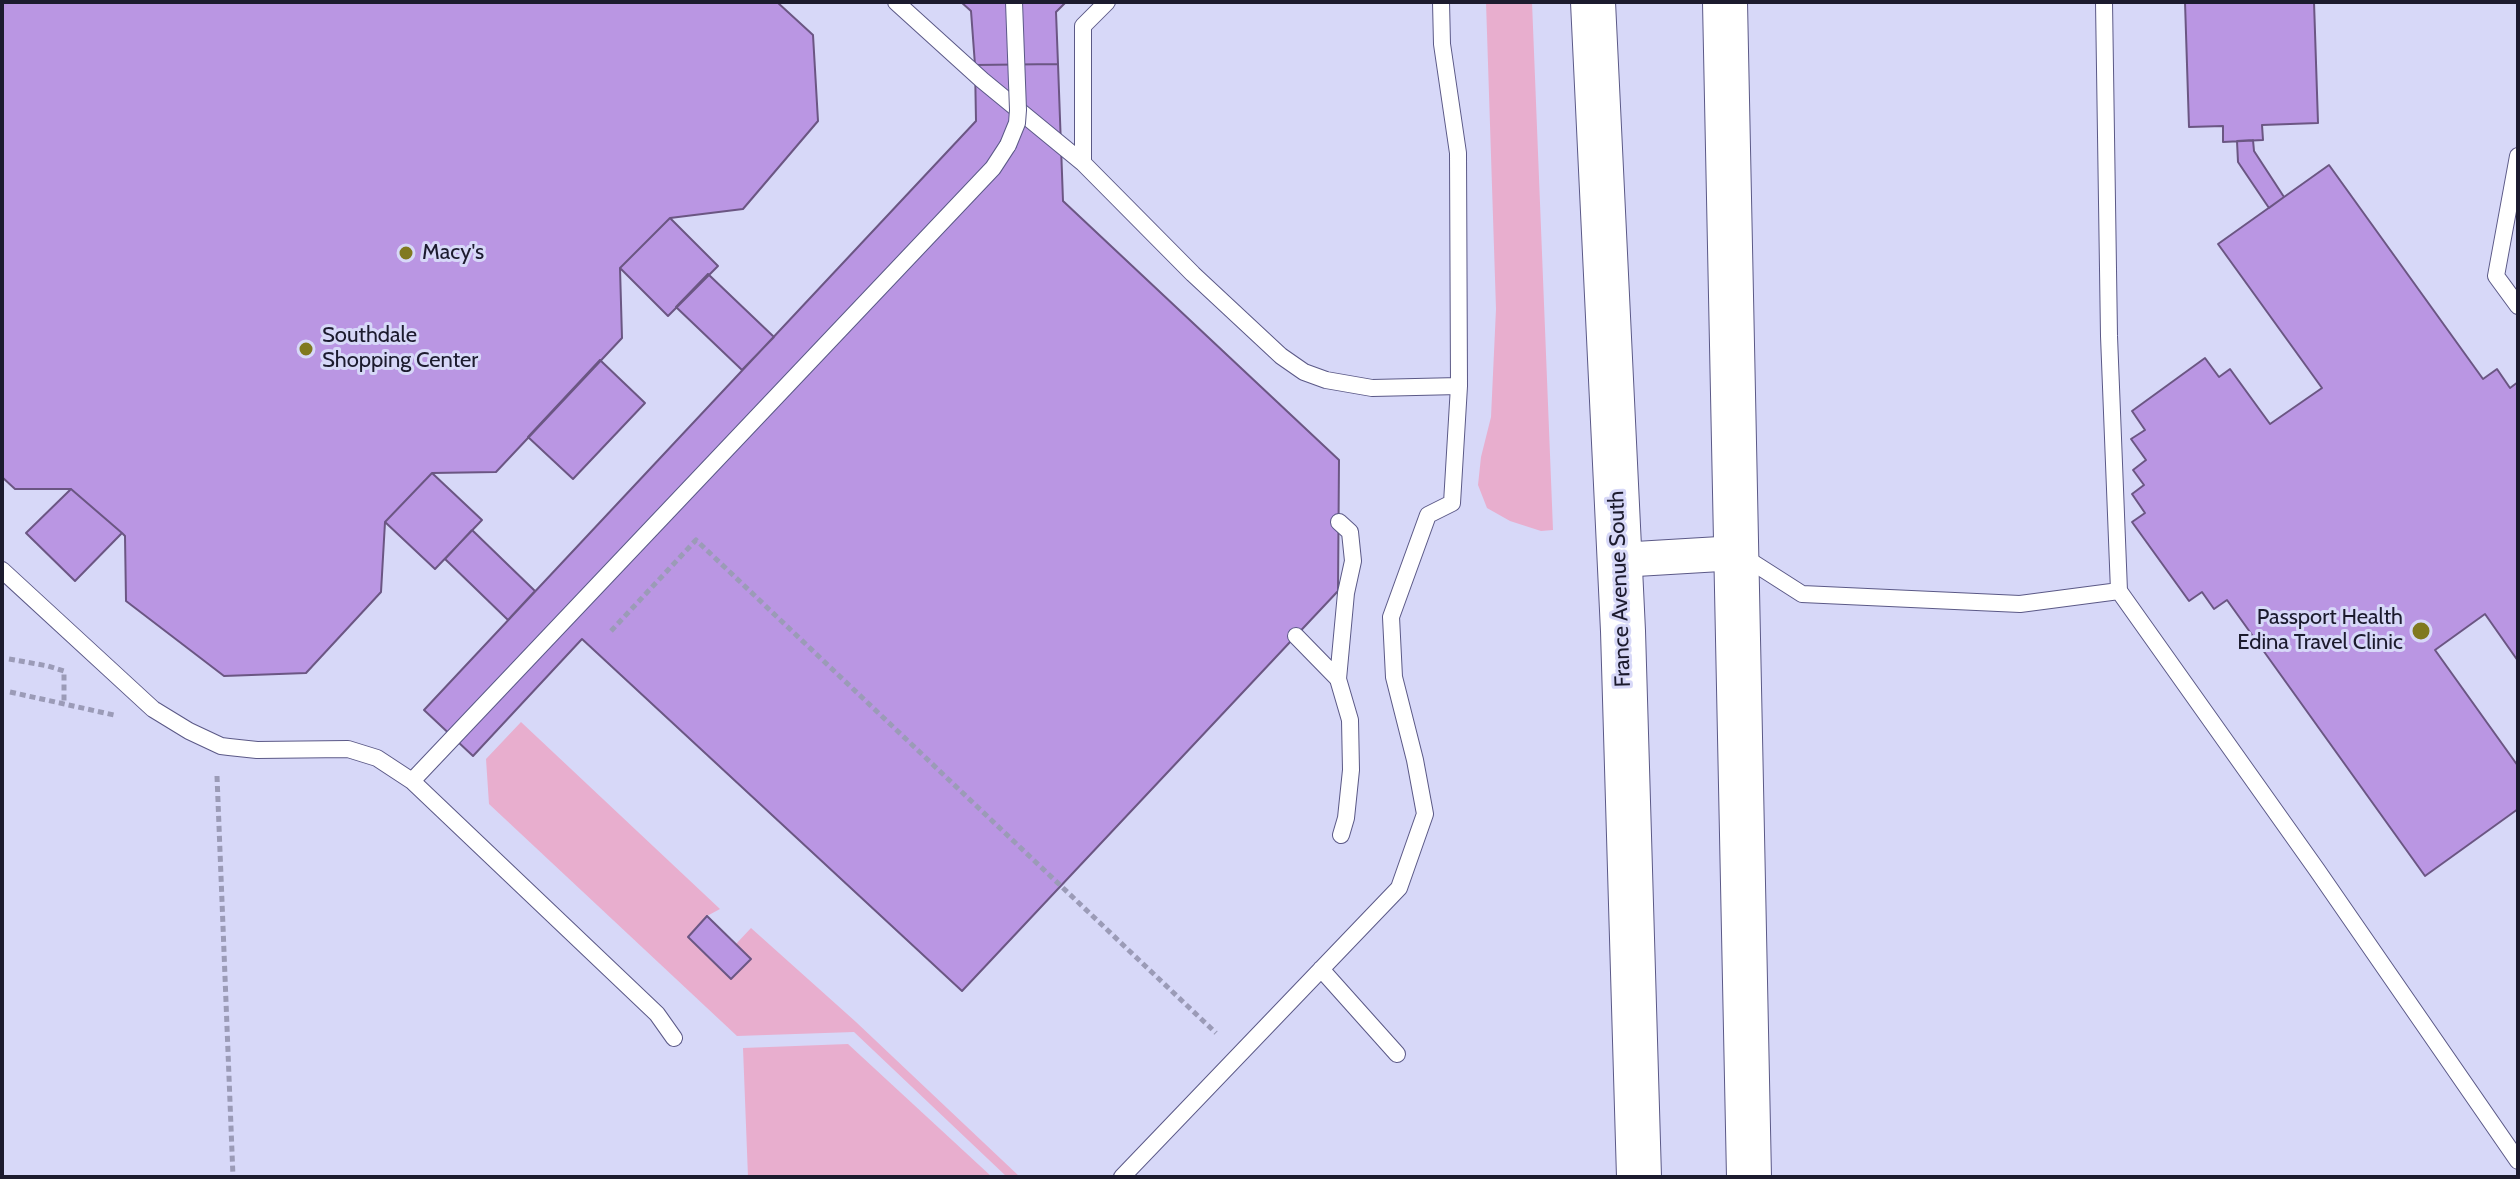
<!DOCTYPE html>
<html>
<head>
<meta charset="utf-8">
<style>
  body { margin:0 }
  #map { position:relative; width:2520px; height:1179px; overflow:hidden; background:#d7d8f8; font-family:Cabin,sans-serif }
  canvas { display:block }
  .frame { position:absolute; inset:0; border:4px solid #1c1b2e; pointer-events:none }
</style>
</head>
<body>
<div id="map">
<canvas width="2520" height="1179"></canvas>
<div class="frame"></div>
</div>
<script>
const ctx = document.querySelector('canvas').getContext('2d');
ctx.lineJoin = 'round';
function fillPath(path, color) { ctx.fillStyle = color; ctx.fill(path, 'evenodd'); }
const poly = rows => new Path2D(rows.map(r => 'M' + r).join(''));
function trace(path, color, width, dash) { ctx.strokeStyle = color; ctx.lineWidth = width; ctx.lineCap = dash ? 'butt' : 'round'; ctx.setLineDash(dash || []); ctx.stroke(path); }
function drawText(font, color, halo, rows, align = 'center') {
  ctx.font = font + ' Cabin,sans-serif'; ctx.lineWidth = 6; ctx.setLineDash([]); ctx.textBaseline = 'middle'; ctx.strokeStyle = halo; ctx.fillStyle = color; for (const [text, x, y, turn = 0] of rows) {
    ctx.save(); ctx.translate(x, y); ctx.rotate((+turn || 0) * Math.PI / 180); ctx.textAlign = isNaN(turn) ? turn : align; if (halo) ctx.strokeText(text, 0, 0); ctx.fillText(text, 0, 0); ctx.restore();
  }
}
const green = poly([
  [1486,2,1532,2,1553,530,1541,531,1510,521,1487,508,1478,485,1481,457,1491,417,1496,309],
  [521,722,720,909,707,916,688,937,731,978,751,959,736,944,751,928,856,1022,1020,1177,1007,1177,854,1032,737,1036,489,804,486,759],
  [848,1044,992,1177,748,1177,743,1048]
]);
const building = poly([
  [2,2,777,2,813,35,818,121,743,209,670,218,620,268,622,338,496,472,432,473,385,522,381,592,306,673,224,676,126,601,125,536,122,533,71,489,15,489,2,477,2,2],
  [961,2,1066,2,1056,12,1058,64,975,65,971,11,961,2],
  [2185,2,2314,2,2318,123,2262,125,2263,140,2223,142,2223,126,2189,127,2185,2],
  [1058,64,1063,201,1339,460,1338,591,962,991,582,639,473,756,424,710,976,121,975,65,1058,64],
  [2253,140,2254,151,2284,197,2269,208,2238,162,2237,141,2253,140],
  [2329,165,2483,379,2497,369,2510,388,2518,382,2518,661,2485,614,2435,650,2518,766,2518,809,2425,876,2227,600,2214,609,2202,592,2189,601,2132,522,2145,513,2132,494,2144,485,2133,470,2146,460,2131,439,2145,430,2132,411,2205,358,2219,377,2230,369,2270,424,2322,388,2218,244,2329,165],
  [670,218,718,266,668,316,620,268,670,218],
  [708,274,774,337,742,370,676,307,708,274],
  [600,360,645,403,573,479,528,437,600,360],
  [432,473,482,520,435,569,385,522,432,473],
  [71,489,122,533,75,581,26,533,71,489],
  [472,530,535,591,508,620,445,559,472,530],
  [707,916,751,959,731,979,688,937,707,916]
]);
const path = poly([
  [611,631,696,540,1216,1033],
  [9,659,48,666,64,671,64,702],
  [10,692,114,715],
  [217,776,233,1177]
]);
const service = poly([
  [896,2,982,80,1083,163,1193,274,1281,356,1304,372,1326,380,1372,388,1459,386],
  [2104,2,2109,336,2119,591,2317,870,2518,1161],
  [2518,156,2496,276,2518,306],
  [1083,163,1083,26,1107,2],
  [1339,522,1350,532,1353,561,1346,593,1338,679,1350,720,1351,770,1346,818,1341,835],
  [1741,555,1802,594,2020,604,2119,591],
  [2,570,153,709,189,731,221,746,229,747,257,750,348,749,377,758,412,781,657,1014,674,1038],
  [1296,636,1338,679],
  [412,781,993,168,1008,145],
  [1321,969,1397,1054],
  [1122,1177,1399,888,1425,814,1415,760,1394,677,1391,617,1428,515,1452,503,1459,386,1458,153,1442,44,1441,2]
]);
const minor = poly([
  [1619,560,1737,553]
]);
const secondary = poly([
  [1593,2,1623,631,1639,1177],
  [1725,2,1749,1177]
]);
const serviceBridge = poly([
  [1008,145,1017,123,1018,110,1014,2]
]);
const markers = [
  [406,253,8,"#80791f"],
  [306,349,8,"#80791f"],
  [2421,631,10,"#80791f"]
];
const poiNames = [
  ["Macy's",422,253],
  ["Southdale",322,336],
  ["Shopping Center",322,361],
  ["Passport Health",2403,618,"right"],
  ["Edina Travel Clinic",2403,643,"right"]
];
const streetNames = [
  ["France Avenue South",1620,589,-92]
];
fillPath(green, '#e8aece');
fillPath(building, '#ba96e3');
trace(building, '#6b5683', 2);
trace(service, '#5b5987', 18);
trace(minor, '#5b5987', 36);
trace(secondary, '#5b5987', 46);
trace(path, '#9b9bb7', 5, [6, 4]);
trace(service, '#fff', 16);
trace(minor, '#fff', 34);
trace(secondary, '#fff', 44);
trace(serviceBridge, '#5b5987', 18, []);
trace(serviceBridge, '#fff', 16);
for (const [x, y, r, color] of markers) { const dot = new Path2D(); dot.arc(x, y, r, 0, 2 * Math.PI); ctx.fillStyle = color; ctx.fill(dot); trace(dot, '#d7d8f8', 3); }
drawText('22px', '#1c1b2e', '#d7d8f8', poiNames, 'left');
drawText('22px', '#1c1b2e', '#d7d8f8', streetNames);
</script>
</body>
</html>
